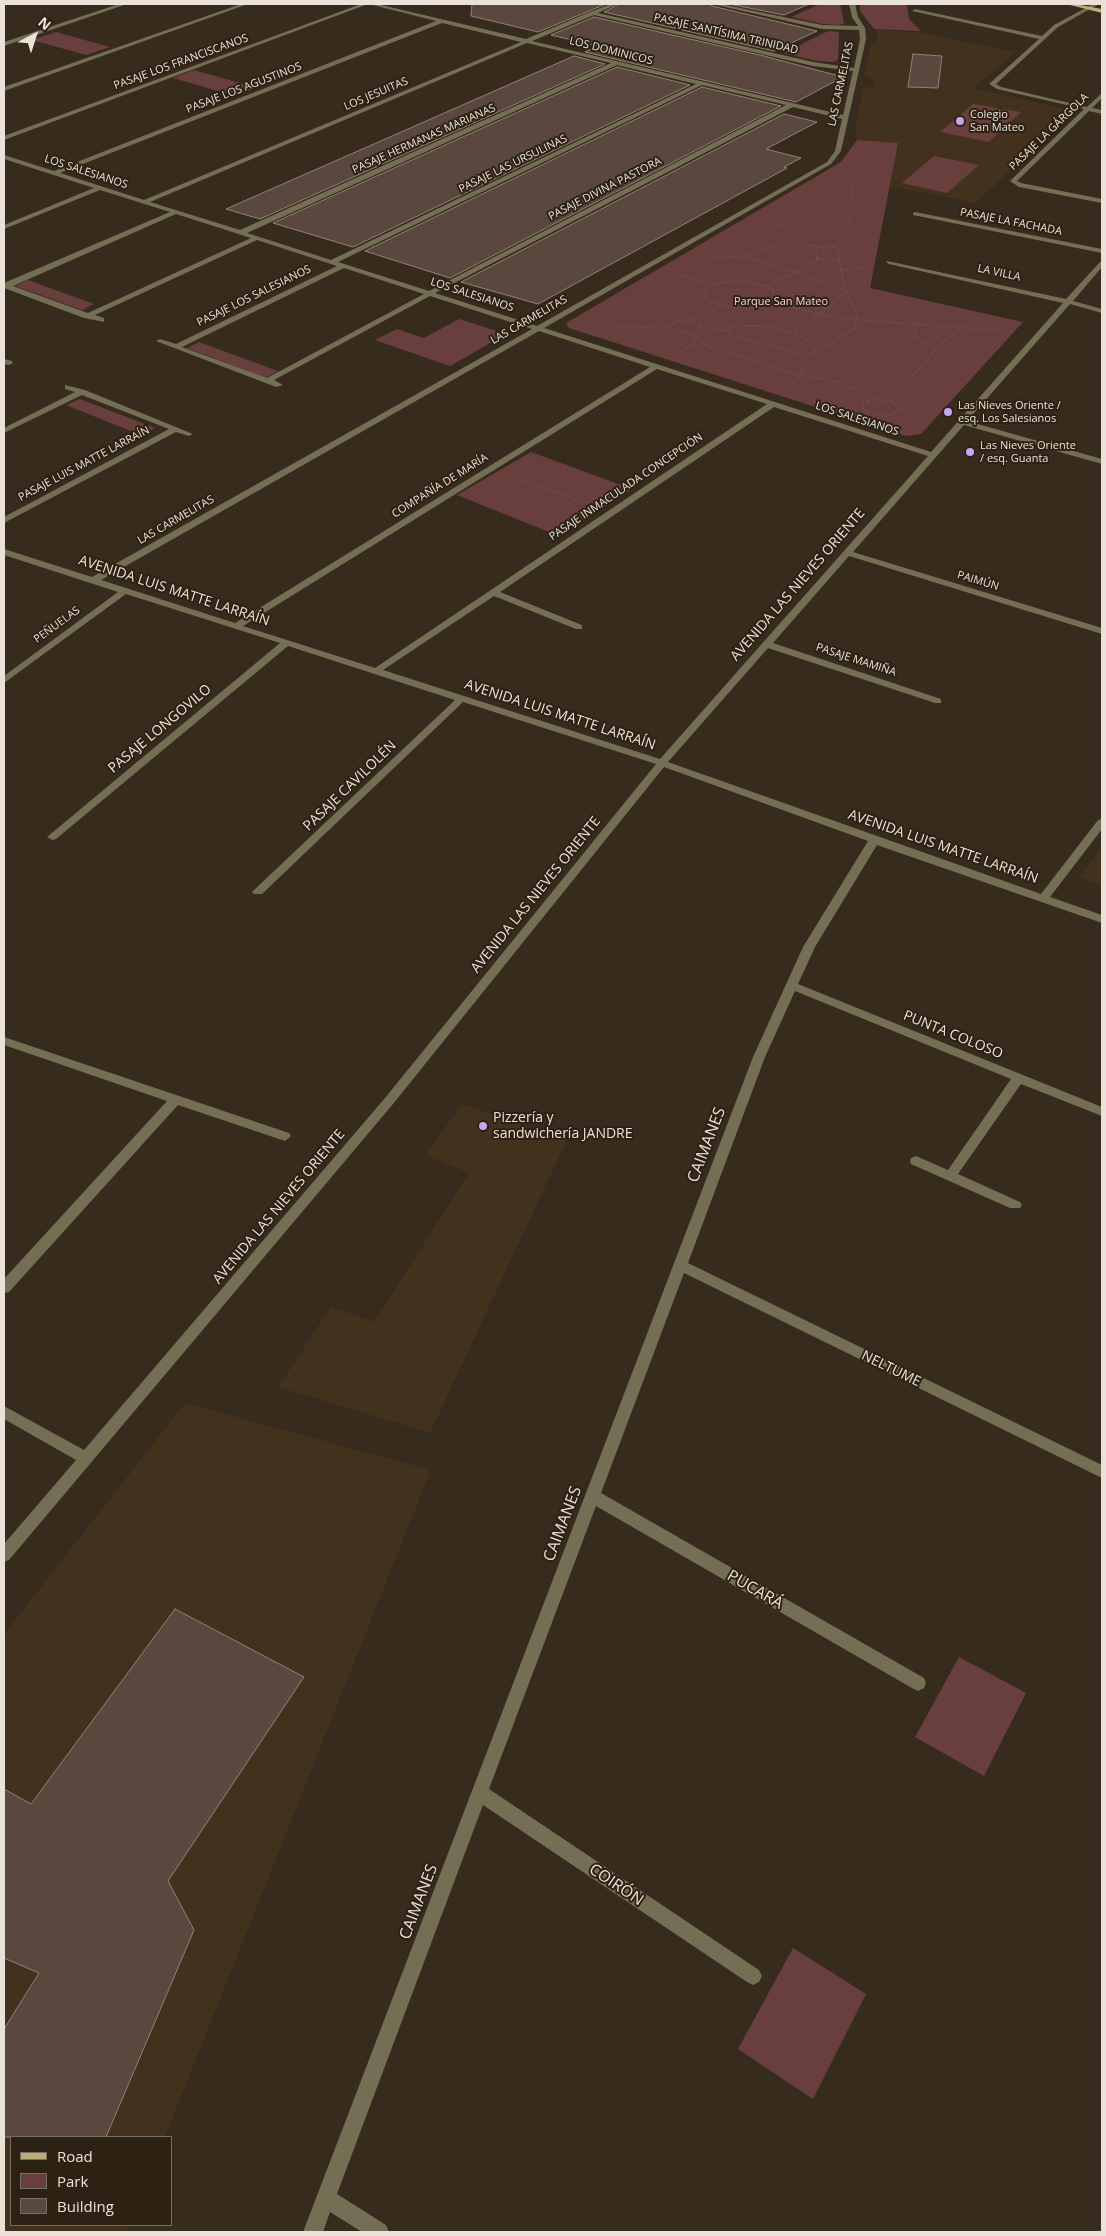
<!DOCTYPE html>
<html>
<head>
<meta charset="utf-8">
<style>
  body { margin:0 }
  #map { position:relative; width:1106px; height:2236px; overflow:hidden; background:#372b1d; font-family:"Open Sans",sans-serif }
  canvas { display:block }
  .frame { position:absolute; inset:0; border:5px solid #eae2d9; pointer-events:none }
  .legend { position:absolute; left:10px; top:2136px; width:162px; height:90px; box-sizing:border-box; background:#2d2113; border:1px solid #796e62; margin:0; padding:6px 9px; list-style:none; font-size:15px; color:#eae2d9 }
  .legend li { display:flex; align-items:center; gap:10px; height:25px }
  .legend b { width:25px; border:1px solid #796e62 }
  .north { position:absolute; left:10px; top:10px; width:50px; height:50px; -webkit-text-stroke:4px #2d2113; paint-order:stroke; rotate:40deg; font-size:14px; font-weight:700; line-height:20px; text-align:center; color:#eae2d9 }
  .north::after { content:''; display:block; margin:auto; width:18px; height:22px; background:#eae2d9; clip-path:polygon(50% 0,100% 100%,50% 72%,0 100%) }
</style>
</head>
<body>
<div id="map">
<canvas width="1106" height="2236"></canvas>
<div class="frame"></div>
<ul class="legend">
<li><b style="height:6px;background:#bbad77"></b>Road</li>
<li><b style="height:14px;background:#693f3e"></b>Park</li>
<li><b style="height:14px;background:#5a473e"></b>Building</li>
</ul>
<div class="north">N</div>
</div>
<script>
const ctx = document.querySelector('canvas').getContext('2d');
ctx.lineJoin = 'round';
function fillPath(path, color) { ctx.fillStyle = color; ctx.fill(path, 'evenodd'); }
const poly = rows => new Path2D(rows.map(r => 'M' + r).join(''));
function trace(path, color, width, dash) { ctx.strokeStyle = color; ctx.lineWidth = width; ctx.lineCap = dash ? 'butt' : 'round'; ctx.setLineDash(dash || []); ctx.stroke(path); }
function drawText(font, color, halo, rows, align = 'center') {
  ctx.font = font + ' "Open Sans",sans-serif'; ctx.lineWidth = 4; ctx.setLineDash([]); ctx.textBaseline = 'middle'; ctx.strokeStyle = halo; ctx.fillStyle = color; for (const [text, x, y, turn = 0] of rows) {
    ctx.save(); ctx.translate(x, y); ctx.rotate((+turn || 0) * Math.PI / 180); ctx.textAlign = isNaN(turn) ? turn : align; if (halo) ctx.strokeText(text, 0, 0); ctx.fillText(text, 0, 0); ctx.restore();
  }
}
const built = poly([
  [877,30,919,32,1016,52,974,88,1073,111,976,203,889,186,898,144,857,140,855,130,863,88,874,86,875,79,864,75,871,45,878,42],
  [1102,847,1102,886,1079,877],
  [462,1104,567,1140,430,1433,278,1387,331,1307,374,1322,469,1173,425,1155],
  [185,1403,431,1470,165,2137,11,2137,11,2225,130,2225,127,2232,4,2232,4,1634]
]);
const green = poly([
  [820,4,840,4,844,23,839,25,823,24,791,17],
  [860,4,907,4,909,19,921,31,874,29,860,11],
  [828,31,839,32,838,60,833,62,817,61,784,53],
  [56,32,110,47,86,55,32,40],
  [194,70,257,88,235,96,173,78],
  [973,104,1021,112,989,142,940,132],
  [857,140,898,143,870,288,1023,322,921,434,906,436,569,328,566,323,841,162],
  [934,156,979,165,947,193,902,183],
  [28,280,94,304,82,310,15,286],
  [459,319,506,334,450,366,375,340,397,329,424,338],
  [199,342,278,371,266,378,187,348],
  [80,399,155,428,141,435,66,405],
  [531,452,632,489,559,536,457,495],
  [959,1657,1026,1693,984,1776,915,1737],
  [793,1948,866,1994,813,2099,738,2049]
]);
const building = poly([
  [472,4,606,4,538,32,471,16,472,4],
  [619,4,710,4,712,6,817,31,774,51,604,12,619,4],
  [729,4,809,4,784,15,729,4],
  [594,17,764,56,843,77,796,102,585,52,597,46,551,35,594,17],
  [913,54,942,56,938,88,908,87,913,54],
  [574,56,605,64,260,219,226,209,574,56],
  [617,67,690,85,353,247,273,223,617,67],
  [702,87,781,106,450,278,365,251,702,87],
  [784,114,817,122,766,149,801,158,784,167,787,168,538,304,461,282,784,114],
  [175,1609,304,1677,168,1881,194,1930,106,2137,4,2137,4,2029,39,1973,4,1958,4,1789,31,1804,175,1609]
]);
const pathFar1 = poly([
  [472,155,490,160],
  [556,179,584,187],
  [842,181,853,182],
  [819,218,849,223],
  [771,223,798,229,807,237],
  [799,229,818,218,828,208,853,192],
  [836,238,849,223,853,182,873,145],
  [772,247,804,241],
  [823,247,807,245,804,241,807,237,827,235,836,238,840,242,831,247]
]);
const path = poly([
  [814,246,828,248,836,246],
  [745,256,796,272,766,286],
  [710,258,745,256,776,246],
  [817,259,839,260],
  [841,270,868,268],
  [677,275,713,284],
  [740,280,766,286,773,291,774,297,761,307,733,308,709,301,704,295,706,289,713,284,740,280],
  [770,302,820,314,857,320,1012,331],
  [680,321,697,324,701,327,691,334,673,331,670,328,672,324,680,321],
  [690,321,720,306],
  [919,323,913,335,936,349],
  [610,326,670,328],
  [735,326,767,326,794,333,809,341,815,352,804,356,731,334,727,331,735,326],
  [701,327,727,331],
  [795,332,805,327,846,292,836,246],
  [691,334,708,346,730,354,801,375,839,382,856,389,868,401],
  [815,349,827,346,844,336,854,329,857,320,855,310,846,292,796,272,817,259,816,248],
  [682,351,698,341],
  [791,385,801,375,808,356],
  [875,399,891,401,899,407,899,410,890,416,868,413,862,407,863,403,875,399],
  [891,401,936,349,961,327],
  [519,479,584,503]
]);
const minor = poly([
  [119,4,127,4,4,46,4,42,119,4],
  [241,4,248,4,4,91,4,87,241,4],
  [361,4,368,4,4,140,4,136,361,4],
  [369,4,377,4,526,39,590,12,611,4,617,4,598,13,813,62,854,68,860,39,859,30,822,29,712,4,721,4,822,25,858,26,852,17,849,4,855,4,858,17,865,28,866,39,841,151,831,164,544,328,931,452,1063,303,889,264,886,262,887,261,1066,299,1100,262,1102,261,1102,267,1073,301,1102,309,1102,313,1070,304,967,421,1102,459,1102,464,964,425,853,552,1102,628,1102,634,849,556,773,643,941,699,941,703,935,703,768,648,668,762,1041,894,1098,820,1102,819,1102,829,1050,897,1102,915,1102,923,877,845,815,947,798,984,1102,1107,1102,1116,1021,1084,958,1174,1020,1202,1022,1205,1020,1208,1010,1208,911,1164,910,1161,911,1158,916,1156,948,1170,1011,1079,795,991,765,1057,688,1263,1102,1465,1102,1478,684,1273,601,1493,924,1678,926,1683,924,1688,918,1691,912,1688,596,1506,489,1789,759,1970,762,1976,759,1982,753,1985,747,1982,483,1805,337,2194,386,2225,389,2232,362,2232,330,2212,323,2232,303,2232,753,1057,803,947,868,841,664,767,393,1104,9,1560,4,1562,4,1544,76,1460,4,1419,4,1406,84,1450,385,1098,656,764,463,702,262,894,254,894,252,892,254,890,455,700,288,646,56,839,52,840,47,837,280,643,126,594,4,683,4,676,118,592,4,555,4,549,92,577,532,329,430,296,274,380,283,385,276,387,156,341,160,339,176,344,337,266,257,240,95,315,104,318,104,322,84,318,4,288,4,283,170,212,100,190,4,229,4,225,94,188,4,159,4,155,54,171,436,21,369,4],
  [594,15,813,66,853,71,843,115,532,41,594,15],
  [442,23,521,42,144,200,60,173,442,23],
  [527,43,611,63,240,230,150,202,527,43],
  [617,65,696,84,331,260,247,233,617,65],
  [702,85,786,105,429,291,338,262,702,85],
  [793,107,842,119,835,151,827,162,537,326,435,293,793,107],
  [176,214,251,238,88,313,13,286,176,214],
  [344,268,424,294,267,378,182,347,344,268],
  [539,331,650,367,235,623,101,580,539,331],
  [657,369,767,404,375,668,243,626,657,369],
  [774,407,928,456,660,759,383,670,494,596,576,629,582,629,582,625,500,592,774,407],
  [1093,4,1099,4,1058,27,996,84,1001,87,1087,107,1102,93,1102,98,1092,108,1102,110,1102,114,1089,111,1017,181,1021,183,1102,199,1102,203,1019,187,1010,181,1084,109,997,89,989,84,1039,39,912,11,915,9,1042,36,1054,25,1093,4],
  [915,212,1102,249,1102,253,913,215,913,213,915,212],
  [4,359,12,361,13,363,9,365,4,364,4,359],
  [65,385,85,390,193,434,189,436,176,432,4,523,4,517,169,429,82,395,4,433,4,428,75,392,65,389,65,385],
  [4,1037,289,1133,291,1136,285,1141,178,1105,9,1292,4,1293,4,1279,167,1101,4,1045,4,1037]
]);
const major = poly([
  [1066,4,1075,4,1102,9,1102,13,1066,4]
]);
const markers = [
  [960,121,5,"#c8a5ef"],
  [948,412,5,"#c8a5ef"],
  [970,452,5,"#c8a5ef"],
  [483,1126,5,"#c8a5ef"]
];
const farStreetnames = [
  ["PASAJE SANTÍSIMA TRINIDAD",726,34,13],
  ["LOS DOMINICOS",611,51,14],
  ["PASAJE LOS FRANCISCANOS",181,62,-20],
  ["LAS CARMELITAS",841,84,-78],
  ["PASAJE LOS AGUSTINOS",244,88,-21],
  ["LOS JESUITAS",376,94,-23],
  ["PASAJE LA GÁRGOLA",1049,132,-44],
  ["PASAJE HERMANAS MARIANAS",424,139,-24],
  ["PASAJE LAS URSULINAS",513,164,-26],
  ["LOS SALESIANOS",86,172,18],
  ["PASAJE DIVINA PASTORA",605,189,-27],
  ["PASAJE LA FACHADA",1011,222,11],
  ["LA VILLA",999,273,12],
  ["LOS SALESIANOS",472,295,18],
  ["PASAJE LOS SALESIANOS",254,296,-26],
  ["LAS CARMELITAS",529,320,-30],
  ["LOS SALESIANOS",857,419,18],
  ["PASAJE LUIS MATTE LARRAÍN",84,464,-28],
  ["COMPAÑÍA DE MARÍA",440,486,-32],
  ["PASAJE INMACULADA CONCEPCIÓN",626,487,-34],
  ["LAS CARMELITAS",176,520,-30],
  ["PAIMÚN",978,581,17],
  ["PEÑUELAS",57,625,-36],
  ["PASAJE MAMIÑA",856,660,18]
];
const farPoinames = [
  ["Colegio",970,115],
  ["San Mateo",970,128],
  ["Las Nieves Oriente /",958,406],
  ["esq. Los Salesianos",958,419],
  ["Las Nieves Oriente",980,446],
  ["/ esq. Guanta",980,459]
];
const farParknames = [
  ["Parque San Mateo",781,302]
];
const streetNames = [
  ["AVENIDA LAS NIEVES ORIENTE",798,585,-49],
  ["AVENIDA LUIS MATTE LARRAÍN",174,591,18],
  ["AVENIDA LUIS MATTE LARRAÍN",560,715,18],
  ["PASAJE LONGOVILO",160,729,-40],
  ["PASAJE CAVILOLÉN",350,786,-44],
  ["AVENIDA LUIS MATTE LARRAÍN",943,847,19],
  ["AVENIDA LAS NIEVES ORIENTE",536,895,-51],
  ["PUNTA COLOSO",953,1035,22],
  ["AVENIDA LAS NIEVES ORIENTE",279,1207,-50],
  ["NELTUME",891,1369,26]
];
const poiNames = [
  ["Pizzería y",493,1118],
  ["sandwichería JANDRE",493,1134]
];
const nearStreetnames = [
  ["CAIMANES",707,1145,-69],
  ["CAIMANES",563,1524,-69],
  ["PUCARÁ",755,1590,30],
  ["COIRÓN",616,1885,34],
  ["CAIMANES",419,1902,-69]
];
fillPath(built, '#42311d');
fillPath(green, '#693f3e');
fillPath(building, '#5a473e');
trace(building, '#968077', 1);
trace(pathFar1, '#71675a', 1, [0.5, 2]);
trace(path, '#71675a', 2, [0.5, 2.5]);
fillPath(minor, '#746e54');
fillPath(major, '#bbad77');
for (const [x, y, r, color] of markers) { const dot = new Path2D(); dot.arc(x, y, r, 0, 2 * Math.PI); ctx.fillStyle = color; ctx.fill(dot); trace(dot, '#2d2113', 2); }
drawText('11px', '#eae2d9', '#2d2113', farStreetnames);
drawText('11px', '#eae2d9', '#2d2113', farPoinames, 'left');
drawText('11px', '#fad1cf', '#2d2113', farParknames);
drawText('14px', '#eae2d9', '#2d2113', streetNames);
drawText('14px', '#eae2d9', '#2d2113', poiNames, 'left');
drawText('16px', '#eae2d9', '#2d2113', nearStreetnames);
</script>
</body>
</html>
